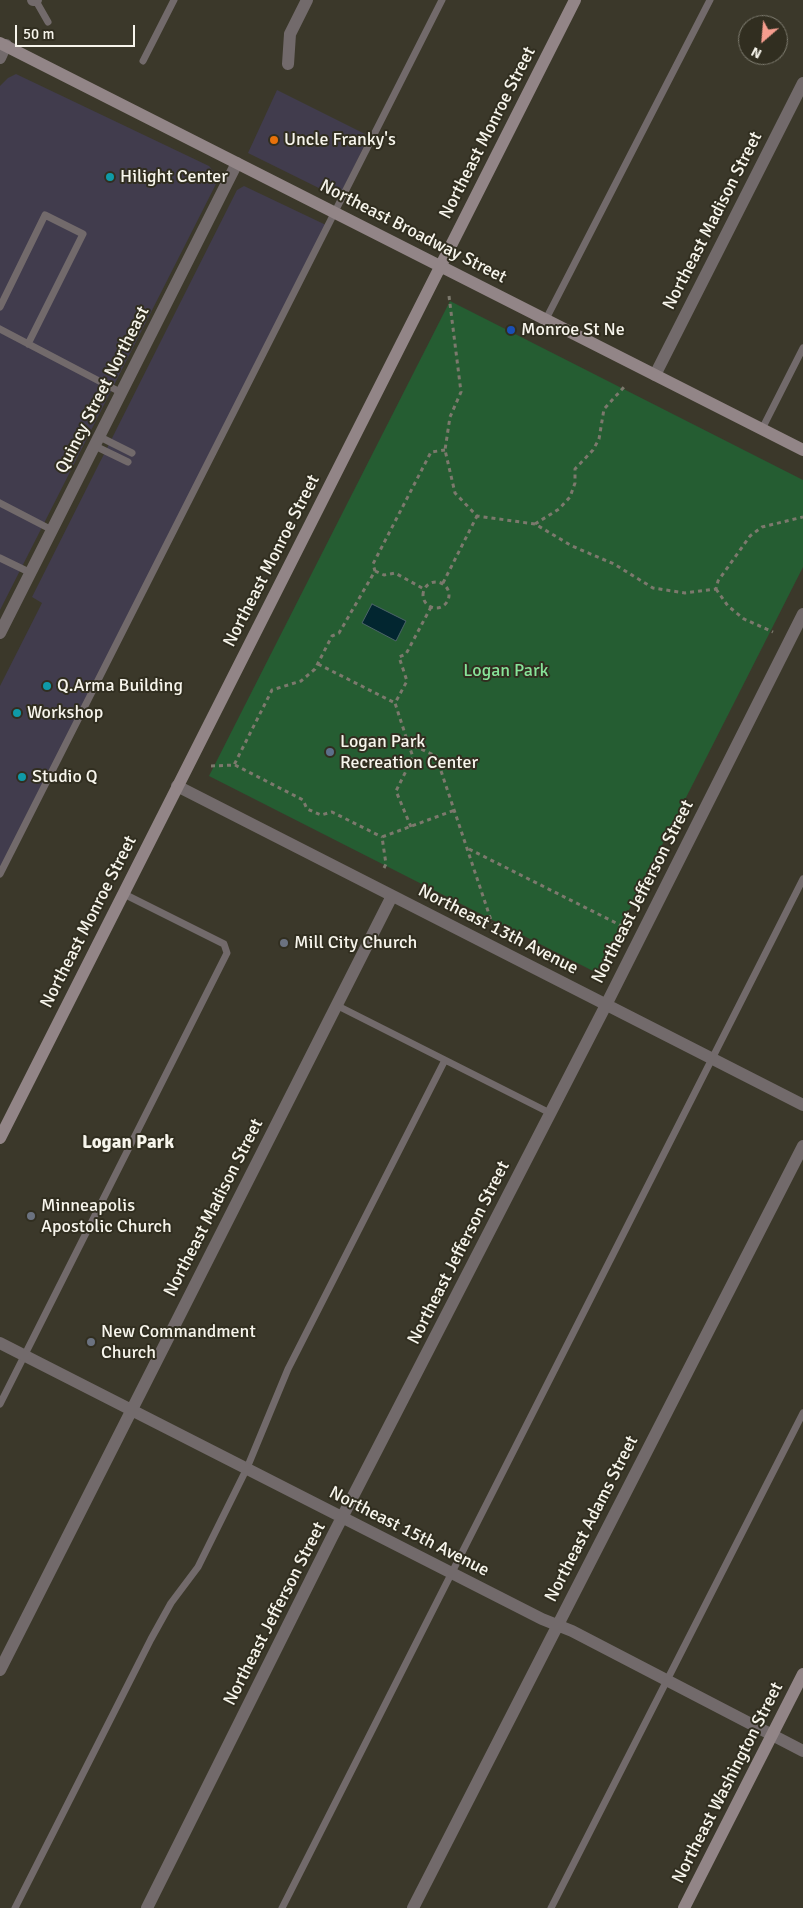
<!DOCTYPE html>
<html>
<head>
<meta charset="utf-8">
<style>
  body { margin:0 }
  #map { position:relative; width:803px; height:1908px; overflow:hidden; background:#3b382a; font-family:Signika,sans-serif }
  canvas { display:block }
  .north { position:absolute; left:738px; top:15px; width:50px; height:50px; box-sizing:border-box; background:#312e20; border:1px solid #807e72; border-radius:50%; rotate:207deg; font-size:14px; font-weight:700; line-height:20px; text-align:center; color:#f7f5ec }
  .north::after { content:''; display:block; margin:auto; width:18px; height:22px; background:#f59d8e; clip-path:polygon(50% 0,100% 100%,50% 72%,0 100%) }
  .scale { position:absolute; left:15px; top:25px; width:120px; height:22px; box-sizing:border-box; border:2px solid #f7f5ec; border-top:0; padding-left:6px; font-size:15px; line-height:18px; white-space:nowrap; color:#f7f5ec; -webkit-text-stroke:4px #312e20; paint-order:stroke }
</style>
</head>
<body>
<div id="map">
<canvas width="803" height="1908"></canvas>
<div class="north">N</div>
<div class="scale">50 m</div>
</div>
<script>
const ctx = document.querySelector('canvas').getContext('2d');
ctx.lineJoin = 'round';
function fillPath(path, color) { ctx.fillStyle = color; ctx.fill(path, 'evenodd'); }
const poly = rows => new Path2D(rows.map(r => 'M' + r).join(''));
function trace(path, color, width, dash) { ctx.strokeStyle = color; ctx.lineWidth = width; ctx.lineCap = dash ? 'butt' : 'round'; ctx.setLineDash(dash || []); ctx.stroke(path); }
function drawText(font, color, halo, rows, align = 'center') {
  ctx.font = font + ' Signika,sans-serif'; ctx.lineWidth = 4; ctx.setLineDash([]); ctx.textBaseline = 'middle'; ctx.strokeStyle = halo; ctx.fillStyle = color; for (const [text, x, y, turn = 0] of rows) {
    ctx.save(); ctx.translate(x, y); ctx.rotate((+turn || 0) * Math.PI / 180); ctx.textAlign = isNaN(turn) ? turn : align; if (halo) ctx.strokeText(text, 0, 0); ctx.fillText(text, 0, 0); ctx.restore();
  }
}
const commercial = poly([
  [16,74,209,166,215,173,217,182,0,610,0,86,8,78],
  [277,90,369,136,339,198,248,153],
  [244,186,326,225,0,869,0,686,42,603,32,597,237,190]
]);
const green = poly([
  [450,301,803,480,803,567,597,973,209,776]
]);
const water = poly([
  [372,604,406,621,396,641,362,623,372,604]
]);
const path = poly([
  [449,296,461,392,450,417,445,450,455,493,477,516,535,524,572,546,614,564,653,588,685,593,716,589,718,581,750,536,762,527,803,517],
  [535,524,559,509,570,497,575,483,575,469,593,450,599,439,604,409,624,387],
  [375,571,384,575,395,573,424,589],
  '423 595a13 13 0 1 1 26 0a13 13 0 1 1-26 0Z',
  [443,583,477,516],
  [716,589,728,606,744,619,773,632],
  [431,607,406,654,399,657,407,681,395,703,408,743,436,756,492,923],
  [318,664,395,703],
  [408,743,413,757,396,791,411,827],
  [235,765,303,800,307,809,321,815,332,812,382,837],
  [211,766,234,765,272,690,301,681,315,669,332,636,339,633,375,571,373,564,431,452,445,450],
  [469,849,624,927],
  [384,868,386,864,382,837,455,810]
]);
const lane = poly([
  [36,1,48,22],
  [143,61,174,0],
  [0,307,45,215,83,234,28,344],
  [546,319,710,0],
  [0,329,122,393],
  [762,429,803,348],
  [100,437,132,453],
  [95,446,128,462],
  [0,503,52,530],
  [0,558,31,573],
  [0,874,442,0],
  [336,1005,550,1113],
  [0,1404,227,953,224,944,122,893],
  [15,1908,151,1639,171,1603,198,1567,247,1468,288,1369,445,1060],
  [282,1908,803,879],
  [551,1908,803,1413]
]);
const street = poly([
  [33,0,36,0],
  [0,58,6,45],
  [288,64,290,34,307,0],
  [655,375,803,83],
  [0,633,237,163],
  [177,786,803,1105],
  [0,1343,542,1619,572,1631,803,1751],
  [0,1670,392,896],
  [147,1908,332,1537,606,1005,803,614],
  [413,1908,803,1146]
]);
const secondary = poly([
  [0,43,803,450],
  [0,1138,575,0],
  [684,1908,803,1674]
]);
const markers = [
  [274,140,5,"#e8710a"],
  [110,177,5,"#0f9aa8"],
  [511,330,5,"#1a4fb4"],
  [47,686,5,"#0f9aa8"],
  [17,713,5,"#0f9aa8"],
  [330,752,5,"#5c6f8a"],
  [22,777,5,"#0f9aa8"],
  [284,943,5,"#6b7280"],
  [31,1216,5,"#6b7280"],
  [91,1342,5,"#6b7280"]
];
const streetNames = [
  ["Northeast Monroe Street",488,133,-63],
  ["Northeast Madison Street",713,221,-63],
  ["Northeast Broadway Street",413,232,27],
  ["Quincy Street Northeast",103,390,-63],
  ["Northeast Monroe Street",272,561,-63],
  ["Northeast Jefferson Street",643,892,-63],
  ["Northeast Monroe Street",89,922,-63],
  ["Northeast 13th Avenue",498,930,27],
  ["Northeast Madison Street",214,1208,-63],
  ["Northeast Jefferson Street",459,1253,-63],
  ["Northeast Adams Street",592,1519,-63],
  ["Northeast 15th Avenue",409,1532,27],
  ["Northeast Jefferson Street",275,1614,-63],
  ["Northeast Washington Street",728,1783,-63]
];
const poiNames = [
  ["Uncle Franky's",284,140],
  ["Hilight Center",120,177],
  ["Monroe St Ne",521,330],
  ["Q.Arma Building",57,686],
  ["Workshop",27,713],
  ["Logan Park",340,742],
  ["Recreation Center",340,763],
  ["Studio Q",32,777],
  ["Mill City Church",294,943],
  ["Minneapolis",41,1206],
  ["Apostolic Church",41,1227],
  ["New Commandment",101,1332],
  ["Church",101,1353]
];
const parkNames = [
  ["Logan Park",506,671]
];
const neighbourhoodNames = [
  ["Logan Park",128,1143]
];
fillPath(commercial, '#413c4d');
fillPath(green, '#255d32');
fillPath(water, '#022630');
trace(water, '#4c6468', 1);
trace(path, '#7c796d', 3, [4, 4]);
trace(lane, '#726a6b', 7);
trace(street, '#726a6b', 12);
trace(secondary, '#928587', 12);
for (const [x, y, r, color] of markers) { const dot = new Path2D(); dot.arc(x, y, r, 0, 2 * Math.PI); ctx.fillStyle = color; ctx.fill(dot); trace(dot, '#312e20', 2); }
drawText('18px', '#f7f5ec', '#312e20', streetNames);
drawText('18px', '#f7f5ec', '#312e20', poiNames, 'left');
drawText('18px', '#88e499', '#312e20', parkNames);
drawText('bold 19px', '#f7f5ec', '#312e20', neighbourhoodNames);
</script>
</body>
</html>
